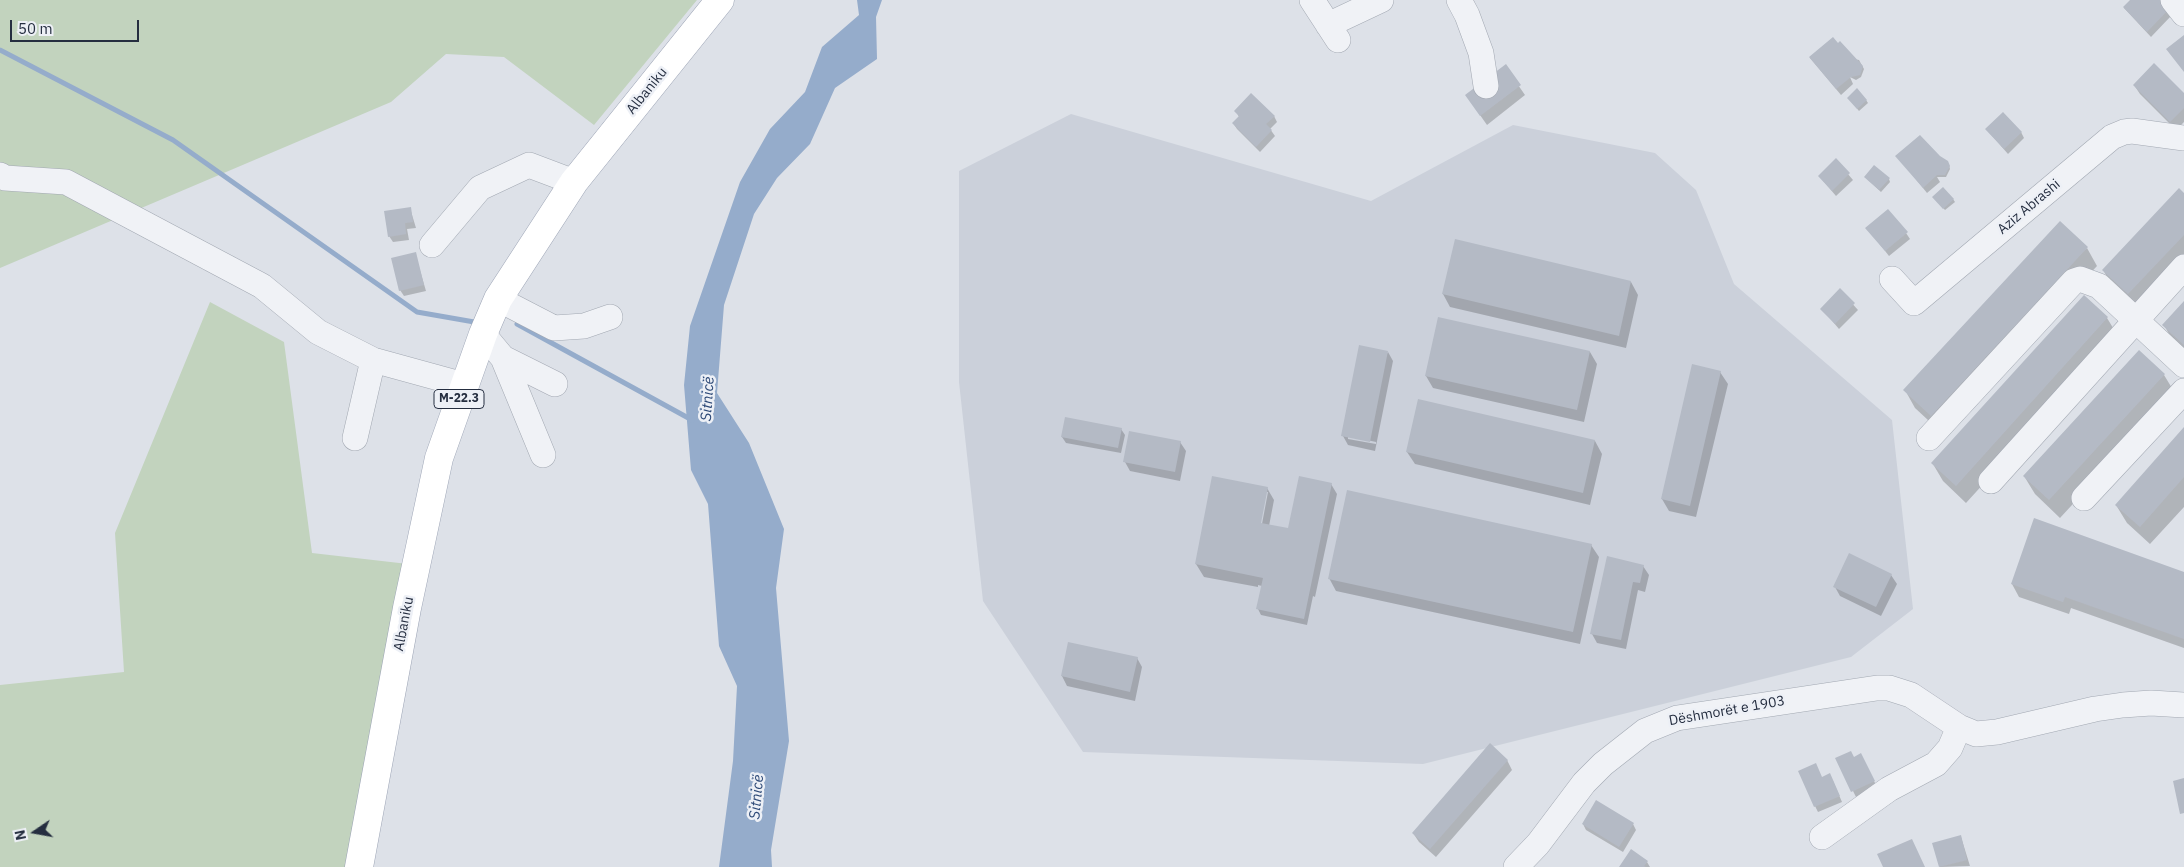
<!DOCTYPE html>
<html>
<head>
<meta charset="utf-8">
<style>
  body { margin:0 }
  #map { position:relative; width:2184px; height:867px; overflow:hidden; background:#dde1e8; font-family:"IBM Plex Sans",sans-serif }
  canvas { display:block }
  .north { position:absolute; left:10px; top:807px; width:50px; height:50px; -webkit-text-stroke:4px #edf0f6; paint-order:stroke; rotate:258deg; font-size:14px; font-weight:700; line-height:20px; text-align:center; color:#252e40 }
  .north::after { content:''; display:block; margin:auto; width:18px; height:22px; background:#252e40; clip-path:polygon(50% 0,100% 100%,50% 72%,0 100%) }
  .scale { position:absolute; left:10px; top:20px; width:129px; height:22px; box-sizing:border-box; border:2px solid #252e40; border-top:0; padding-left:6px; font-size:15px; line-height:18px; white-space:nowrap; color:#252e40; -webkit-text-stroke:4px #edf0f6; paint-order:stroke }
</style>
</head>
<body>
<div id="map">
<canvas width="2184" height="867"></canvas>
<div class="north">N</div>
<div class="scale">50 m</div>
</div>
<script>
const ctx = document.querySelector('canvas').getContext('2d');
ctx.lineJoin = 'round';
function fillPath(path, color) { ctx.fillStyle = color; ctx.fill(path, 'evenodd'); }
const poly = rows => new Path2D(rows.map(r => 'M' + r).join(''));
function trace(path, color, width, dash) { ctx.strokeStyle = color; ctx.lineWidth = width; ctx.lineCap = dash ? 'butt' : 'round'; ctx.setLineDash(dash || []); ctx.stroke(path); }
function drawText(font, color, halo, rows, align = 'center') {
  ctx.font = font + ' "IBM Plex Sans",sans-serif'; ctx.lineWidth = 5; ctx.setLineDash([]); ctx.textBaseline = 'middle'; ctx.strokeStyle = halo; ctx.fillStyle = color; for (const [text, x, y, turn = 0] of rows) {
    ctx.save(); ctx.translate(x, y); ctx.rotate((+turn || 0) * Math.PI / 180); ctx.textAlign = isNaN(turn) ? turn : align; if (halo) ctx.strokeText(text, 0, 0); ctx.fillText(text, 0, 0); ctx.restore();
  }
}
const built = poly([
  [1071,114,1371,201,1513,125,1655,153,1696,190,1734,284,1892,420,1913,609,1851,657,1423,764,1083,752,983,601,959,382,959,171]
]);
const green = poly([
  [0,0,697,0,594,125,504,57,446,54,391,102,0,268],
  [210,302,284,342,312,553,408,564,347,867,0,867,0,685,124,672,115,533]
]);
const water = poly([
  [857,0,882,0,876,17,877,59,835,88,810,144,777,178,754,214,724,305,717,393,749,443,784,529,776,588,789,741,771,850,772,867,719,867,733,761,737,686,719,646,708,504,691,470,684,385,690,326,740,182,770,129,805,92,822,47,859,15]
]);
const shadow = poly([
  [2132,0,2158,0,2171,16,2151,37,2124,8],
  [1810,58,1854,59,1859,60,1864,69,1861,77,1856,80,1850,77,1853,84,1841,95],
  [1505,66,1525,95,1487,125,1466,95],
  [2134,85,2184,95,2184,122,2176,130,2140,94],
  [1850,100,1866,100,1868,103,1859,111],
  [1236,111,1274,116,1277,122,1270,129,1275,136,1260,152,1237,129,1233,123,1239,117],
  [1986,129,2021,132,2024,138,2008,154],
  [1897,156,1949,165,1950,169,1946,177,1937,177,1940,182,1927,193],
  [1836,160,1853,180,1836,196,1819,176],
  [1867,179,1889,179,1890,182,1881,192],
  [2184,194,2184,264,2139,312,2114,288,2103,270],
  [1935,199,1953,199,1955,202,1945,210],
  [410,208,416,228,407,229,409,240,393,242,389,236],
  [1867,228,1906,233,1910,239,1889,256],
  [2087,248,2097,266,1942,433,1915,408,1905,390],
  [415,253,426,291,404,296,400,290],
  [1631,282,1638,295,1626,348,1450,307,1443,294],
  [1840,290,1858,310,1839,329,1822,309],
  [2084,297,2107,318,2118,336,1966,503,1943,481,1933,464],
  [2184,302,2184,352,2174,343,2164,325],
  [2139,351,2164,375,2175,393,2060,518,2035,494,2024,476],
  [1388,352,1393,361,1375,451,1348,445,1343,436],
  [1348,436,1376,442,1376,444,1348,439],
  [1590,352,1597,364,1584,422,1433,388,1426,376],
  [1720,372,1728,384,1696,517,1669,511,1662,499],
  [1121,429,1125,435,1121,453,1066,443,1062,437],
  [2184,429,2184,507,2150,544,2127,523,2116,505],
  [1595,441,1602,454,1590,505,1415,464,1407,452],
  [1180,442,1186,451,1180,481,1130,471,1125,462],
  [1331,484,1337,494,1315,597,1313,596,1307,625,1261,615,1258,609,1262,586,1258,585,1258,587,1204,577,1196,564,1267,488,1274,500,1269,526,1289,530],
  [1266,492,1268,492,1262,524,1260,524],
  [1591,545,1599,557,1580,644,1336,591,1329,578],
  [1643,566,1649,575,1645,592,1638,590,1626,649,1597,643,1592,634],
  [2184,573,2184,648,2071,608,2069,614,2019,597,2012,584],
  [1891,575,1897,584,1881,616,1840,596,1835,587],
  [1069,643,1137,658,1142,667,1135,701,1067,686,1062,676],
  [1854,758,1864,761,1877,787,1856,797,1837,759],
  [1507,760,1512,770,1436,857,1419,842,1413,833],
  [1822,778,1833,781,1842,802,1818,812,1815,806],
  [1583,824,1633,824,1636,830,1623,852,1586,830],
  [1961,837,1970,866,1940,867,1934,843],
  [1647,862,1650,867,1620,867]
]);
const stream = poly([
  [0,50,173,140,417,312,480,323],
  [517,324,692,420]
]);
const building = poly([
  [2130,0,2160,0,2169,9,2147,32,2123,7],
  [2184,35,2184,72,2166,49],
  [1833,37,1838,43,1840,41,1863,66,1860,75,1851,77,1836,89,1809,57],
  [2154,63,2184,93,2184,108,2170,122,2133,85],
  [1506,64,1521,85,1480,116,1465,95],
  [1857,88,1867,100,1857,109,1847,98],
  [1251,93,1275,116,1266,124,1272,130,1256,147,1232,123,1239,116,1234,111],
  [2003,112,2022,132,2004,149,1985,129],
  [1920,135,1940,156,1948,161,1950,166,1945,175,1937,175,1923,188,1895,156],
  [1836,158,1850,173,1832,191,1818,176],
  [1874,165,1890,178,1879,190,1864,177],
  [1943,187,1954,199,1943,209,1932,197],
  [2179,188,2184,193,2184,235,2128,294,2102,270],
  [411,207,413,222,405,223,406,234,388,237,384,211],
  [1888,209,1908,232,1885,251,1865,228],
  [2060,221,2088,247,1931,416,1903,390],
  [1455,239,1631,281,1619,336,1442,294],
  [416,252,424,285,399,291,391,258],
  [1840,288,1855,303,1835,324,1820,309],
  [2084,295,2108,317,1956,486,1931,463],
  [2184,301,2184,345,2162,325],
  [1438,317,1590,351,1577,410,1425,376],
  [1359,345,1388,351,1370,442,1341,436],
  [2139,350,2165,374,2049,500,2023,476],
  [1692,364,1721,371,1690,506,1661,499],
  [1418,399,1595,440,1583,493,1406,452],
  [1065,417,1122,428,1118,448,1061,437],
  [2184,427,2184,477,2140,527,2115,505],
  [1129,431,1181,441,1175,472,1123,462],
  [1212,476,1268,487,1261,523,1288,528,1299,476,1332,483,1304,619,1256,609,1263,578,1195,564],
  [1347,490,1592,544,1573,632,1328,579],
  [2034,518,2184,572,2184,639,2065,597,2063,602,2011,584],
  [1849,553,1892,574,1876,607,1833,587],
  [1607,556,1644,565,1640,583,1633,582,1621,640,1590,634],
  [1068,642,1138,657,1130,692,1061,676],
  [1490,743,1508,760,1430,849,1412,833],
  [1851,751,1854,757,1861,753,1875,781,1851,792,1835,758],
  [1816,763,1822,777,1830,773,1840,796,1814,807,1798,771],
  [2184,778,2184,813,2180,814,2173,781],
  [1596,800,1634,823,1619,847,1582,824],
  [1961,835,1967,860,1939,867,1932,843],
  [1912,839,1925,867,1883,867,1877,854],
  [1631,849,1648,861,1644,866,1646,867,1619,867]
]);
const minor = poly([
  [1312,0,1338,40],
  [1459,0,1467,15,1481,53,1486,86],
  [2173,0,2184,14],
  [1328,25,1381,0],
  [0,175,5,178,66,182,262,286,318,332,373,360],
  [432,245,480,188,529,165,574,182],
  [1892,279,1914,303,2112,137,2124,132,2132,131,2184,138],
  [498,299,554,328,584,326,610,317],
  [483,334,503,358,543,455],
  [503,358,555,384],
  [355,438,373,360,464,385],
  [1929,438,2074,281,2080,279,2099,286,2184,365],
  [1991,481,2184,267],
  [2084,498,2184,391],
  [1822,837,1889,789,1936,764,1950,748,1959,727],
  [1516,867,1538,844,1584,783,1603,764,1645,731,1677,718,1877,688,1889,688,1911,695,1959,727,1976,734,1997,732,2095,709,2123,705,2151,703,2184,705]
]);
const major = poly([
  [359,867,407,608,439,458,483,334,498,299,574,182,720,0]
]);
const shields = [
  [459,399,50]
];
const shieldNames = [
  ["M-22.3",459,399]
];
const streetNames = [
  ["Albaniku",647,91,-51],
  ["Aziz Abrashi",2029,207,-40],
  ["Albaniku",404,624,-79],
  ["Dëshmorët e 1903",1727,711,-10]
];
const waterNames = [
  ["Sitnicë",708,399,-86],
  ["Sitnicë",757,797,-85]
];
fillPath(built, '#cbd0da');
fillPath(green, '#c2d3be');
fillPath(water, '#95accb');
fillPath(shadow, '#0003');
trace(stream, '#95accb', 5);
fillPath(building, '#b4bac5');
trace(minor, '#a2a8b2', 26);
trace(major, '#9ca4b5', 29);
trace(minor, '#f0f2f6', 25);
trace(major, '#fff', 28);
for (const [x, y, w] of shields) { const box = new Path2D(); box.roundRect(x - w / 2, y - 9.5, w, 19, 4); ctx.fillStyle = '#edf0f6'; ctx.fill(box); trace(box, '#252e40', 1); }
drawText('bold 12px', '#252e40', null, shieldNames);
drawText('14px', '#252e40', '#edf0f6', streetNames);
drawText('italic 15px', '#2d4977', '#edf0f6', waterNames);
</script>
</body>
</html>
